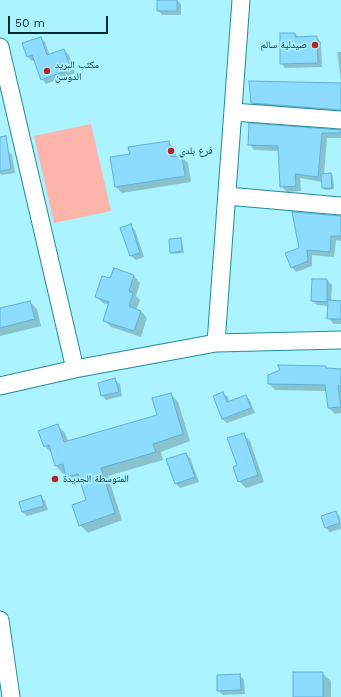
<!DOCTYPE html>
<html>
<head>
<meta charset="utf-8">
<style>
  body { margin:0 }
  #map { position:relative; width:341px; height:697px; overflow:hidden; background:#aaf3ff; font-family:"Work Sans",sans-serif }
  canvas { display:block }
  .scale { position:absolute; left:8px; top:16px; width:100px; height:18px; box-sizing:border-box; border:2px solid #012d32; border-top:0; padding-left:5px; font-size:12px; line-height:14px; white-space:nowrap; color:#012d32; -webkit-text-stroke:3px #aaf3ff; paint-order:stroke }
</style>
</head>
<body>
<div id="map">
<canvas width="341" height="697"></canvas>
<div class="scale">50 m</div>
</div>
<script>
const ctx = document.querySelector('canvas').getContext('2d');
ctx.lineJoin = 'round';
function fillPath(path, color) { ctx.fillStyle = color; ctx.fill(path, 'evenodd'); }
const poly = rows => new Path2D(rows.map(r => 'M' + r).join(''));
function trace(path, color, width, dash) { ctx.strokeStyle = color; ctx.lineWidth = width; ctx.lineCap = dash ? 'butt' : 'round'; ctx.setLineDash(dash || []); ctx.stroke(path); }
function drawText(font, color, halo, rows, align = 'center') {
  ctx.font = font + ' "Work Sans","Noto Naskh Arabic",sans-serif'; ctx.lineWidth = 3.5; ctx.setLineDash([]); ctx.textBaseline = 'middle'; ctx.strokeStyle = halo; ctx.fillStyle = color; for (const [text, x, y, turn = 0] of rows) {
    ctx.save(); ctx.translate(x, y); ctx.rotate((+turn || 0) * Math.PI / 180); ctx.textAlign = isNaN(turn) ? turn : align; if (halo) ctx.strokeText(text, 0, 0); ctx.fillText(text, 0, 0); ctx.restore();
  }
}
const green = poly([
  [91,124,111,211,54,223,34,136]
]);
const shadow = poly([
  [158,0,177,0,181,4,181,15,162,15,158,10],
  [295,34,299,38,316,37,321,42,322,67,285,68,281,63],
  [41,38,45,42,50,56,64,50,69,55,75,73,46,84,42,79,35,60,32,61,27,56],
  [337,52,341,52,341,80],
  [341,84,341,114,257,108,251,103],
  [250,124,341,131,341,138,327,138,324,174,331,174,333,176,334,189,325,190,323,188,322,182,300,178,301,191,287,192,281,186,279,151,254,150,249,144],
  [168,142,175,149,176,157,181,157,188,163,191,182,122,193,115,186],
  [8,151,12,155,15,173,2,175,0,174,0,152],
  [341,217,341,241,336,240,334,257,312,255,312,266,296,272,292,267,300,248],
  [130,226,135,230,144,257,136,260,131,256,122,229],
  [180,239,182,241,184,253,173,254,171,252],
  [134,276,140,283,136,296,140,300,136,310,141,311,147,318,141,337,111,327,104,320,109,305,103,303,96,297,110,280],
  [313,280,327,280,332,285,331,301,341,302,341,324,334,324,328,318,329,306,317,305,312,301],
  [30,302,37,309,41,326,0,336,0,309],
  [326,367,328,369,341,370,341,413,335,414,329,408,327,391,275,390,269,384],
  [115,380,120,384,122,396,106,400,102,395],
  [223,393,228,397,229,402,246,396,250,401,255,413,227,423,222,419],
  [171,394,178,402,190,441,161,452,163,460,108,476,122,520,88,533,80,525,87,500,82,482,75,484,67,476,66,473,63,474,56,466,52,454,45,446,57,425,65,433,68,441,158,415],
  [243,434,250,441,264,482,246,488,239,481,238,466],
  [186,454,190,458,199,482,180,488,176,484,167,460],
  [41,497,45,501,48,510,27,516,22,512],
  [336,512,340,517,341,529,330,532,326,528],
  [322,673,331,681,331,697,294,697],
  [240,675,244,680,245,694,223,695,218,690]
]);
const building = poly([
  [157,0,177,0,177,11,157,11,157,0],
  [280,33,295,33,295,37,317,36,318,63,280,64,280,33],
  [41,37,47,55,64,49,71,69,41,80,32,55,27,57,22,43,41,37],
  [249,81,341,83,341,110,251,103,249,81],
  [249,123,341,130,341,133,322,133,318,177,295,174,296,186,280,187,278,146,248,145,249,123],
  [6,136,11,169,0,171,0,137,6,136],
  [169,141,171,157,182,156,185,176,115,187,110,157,130,154,128,147,169,141],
  [331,173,332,188,322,188,321,174,331,173],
  [292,212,341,216,341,236,331,236,330,252,307,250,308,261,291,268,285,253,299,248,292,212],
  [131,224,140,253,130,256,120,228,131,224],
  [181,238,182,251,170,253,169,239,181,238],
  [114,268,134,275,129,291,133,293,129,306,141,311,134,331,103,321,109,302,95,297,102,276,110,278,114,268],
  [312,279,327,279,327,302,311,301,312,279],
  [328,300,341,301,341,319,327,319,328,300],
  [30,301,35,319,0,328,0,308,30,301],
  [278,365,326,366,326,368,341,369,341,386,338,386,341,407,328,408,325,385,268,384,268,375,280,370,278,365],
  [115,378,119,392,101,396,98,383,115,378],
  [223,392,227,402,246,395,251,408,222,419,213,396,223,392],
  [171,393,183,434,153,444,156,452,101,468,115,513,79,526,72,505,86,500,78,474,66,477,63,464,55,466,49,445,44,447,38,431,58,424,64,442,157,415,152,398,171,393],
  [244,433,258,475,238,482,233,467,237,465,227,438,244,433],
  [186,453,195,477,175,484,166,459,186,453],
  [41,495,44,506,22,512,19,502,41,495],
  [336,511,340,523,325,528,321,516,336,511],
  [293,672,323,672,323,697,293,697,293,672],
  [240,674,241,690,217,691,217,675,240,674]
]);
const minor = poly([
  [0,47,75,369,0,386],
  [233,112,341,120],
  [227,196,341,206],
  [216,343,241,0],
  [75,369,216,343,341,340],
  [0,620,11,697]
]);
const markers = [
  [315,45,4,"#b52621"],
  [47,71,4,"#b52621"],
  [171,151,4,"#b52621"],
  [55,479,4,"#b52621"]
];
const poiNames = [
  ["صيدلية سالم",307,45,"right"],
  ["مكتب البريد",55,65],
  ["الدوسن",55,77],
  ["فرع بلدي",179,151],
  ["المتوسطة الجديدة",63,479]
];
fillPath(green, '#fdb5ab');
fillPath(shadow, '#0003');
fillPath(building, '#8ddcff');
trace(building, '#61b0d1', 1);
trace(minor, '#238c99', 19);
trace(minor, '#fff', 17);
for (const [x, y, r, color] of markers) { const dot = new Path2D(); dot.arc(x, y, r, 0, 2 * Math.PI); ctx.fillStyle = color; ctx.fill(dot); trace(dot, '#aaf3ff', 1.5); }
drawText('10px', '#012d32', '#aaf3ff', poiNames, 'left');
</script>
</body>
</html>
